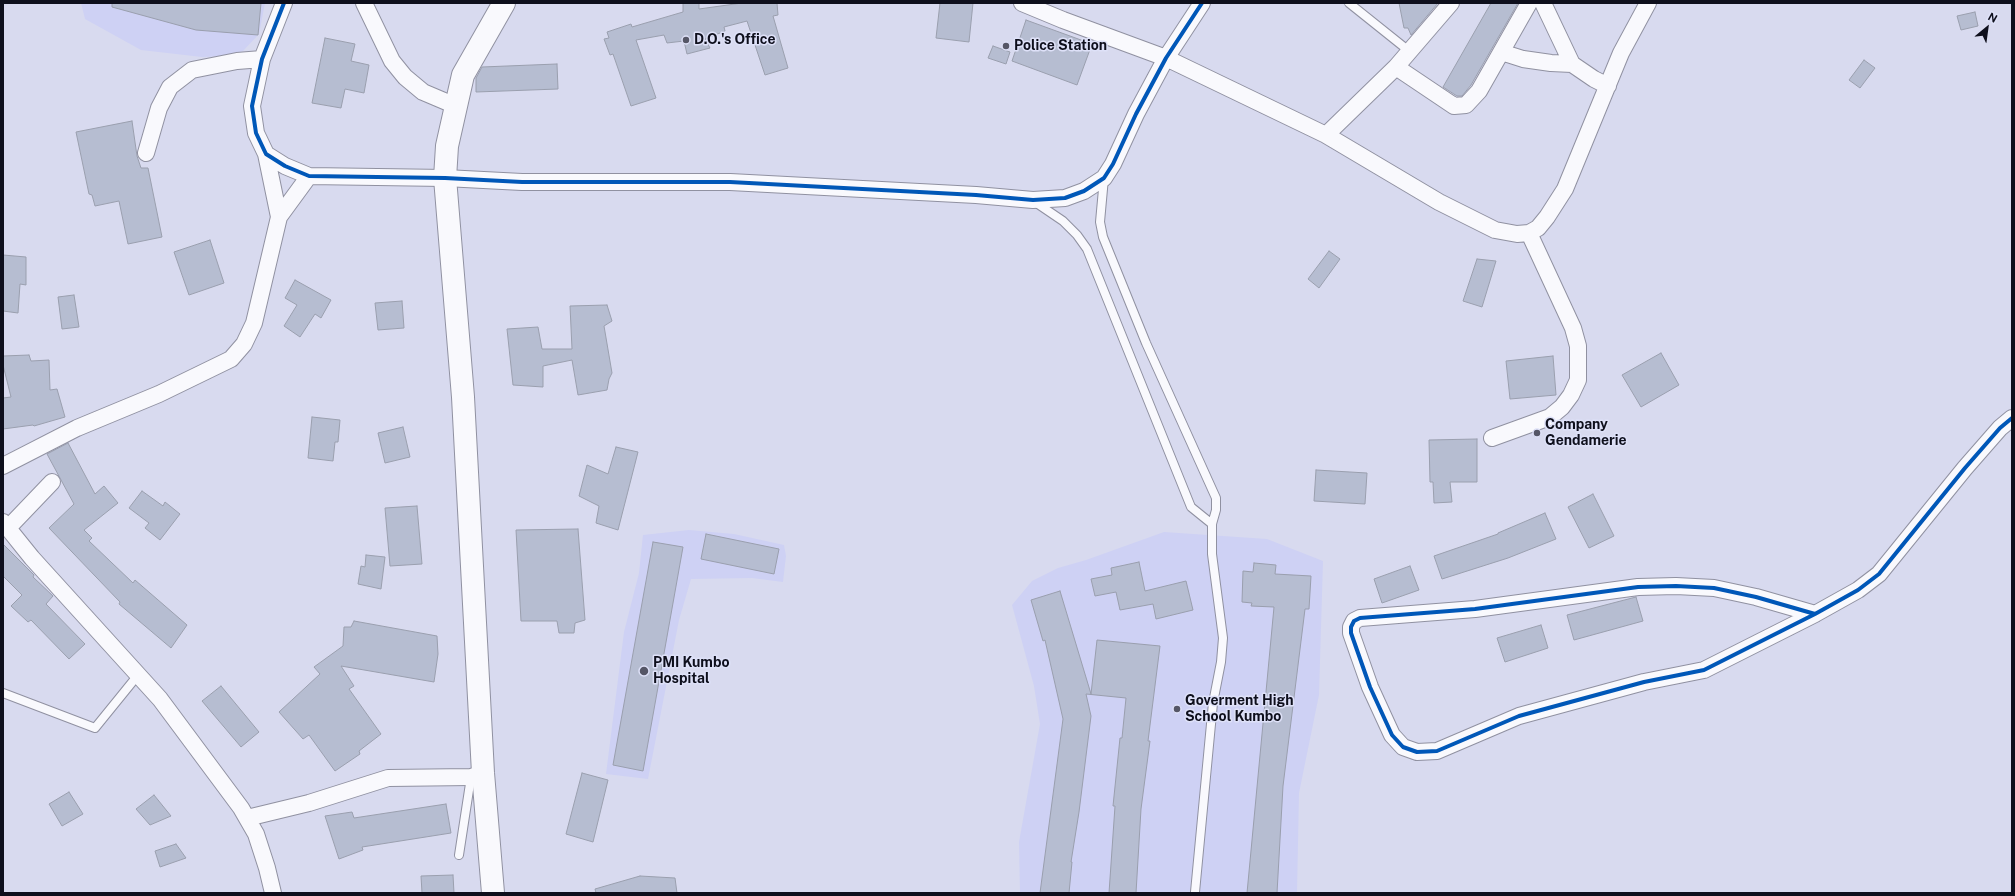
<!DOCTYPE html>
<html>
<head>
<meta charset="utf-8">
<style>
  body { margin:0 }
  #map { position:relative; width:2015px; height:896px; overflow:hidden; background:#d8daef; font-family:"Public Sans",sans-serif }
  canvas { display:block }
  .frame { position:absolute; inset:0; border:4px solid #0e0f1c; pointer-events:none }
  .north { position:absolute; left:1967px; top:8px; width:40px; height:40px; -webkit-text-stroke:3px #dee1f8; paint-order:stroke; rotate:29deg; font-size:11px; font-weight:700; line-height:16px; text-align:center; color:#0e0f1c }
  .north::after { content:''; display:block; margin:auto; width:14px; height:18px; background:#0e0f1c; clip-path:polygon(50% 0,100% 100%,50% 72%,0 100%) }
</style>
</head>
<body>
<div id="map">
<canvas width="2015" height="896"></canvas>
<div class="frame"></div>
<div class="north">N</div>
</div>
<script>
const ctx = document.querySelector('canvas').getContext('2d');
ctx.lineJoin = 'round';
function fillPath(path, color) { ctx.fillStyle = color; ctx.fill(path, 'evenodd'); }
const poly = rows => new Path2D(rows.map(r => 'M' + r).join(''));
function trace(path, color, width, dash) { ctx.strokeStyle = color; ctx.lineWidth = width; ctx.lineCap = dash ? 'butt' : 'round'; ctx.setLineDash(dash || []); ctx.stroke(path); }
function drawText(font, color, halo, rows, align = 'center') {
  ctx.font = font + ' "Public Sans",sans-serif'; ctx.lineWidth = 3; ctx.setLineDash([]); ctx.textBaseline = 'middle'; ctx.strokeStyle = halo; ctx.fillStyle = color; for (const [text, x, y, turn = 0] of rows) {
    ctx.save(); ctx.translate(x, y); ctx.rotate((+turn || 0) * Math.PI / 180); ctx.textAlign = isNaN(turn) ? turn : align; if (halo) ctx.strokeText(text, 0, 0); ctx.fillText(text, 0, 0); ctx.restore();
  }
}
const built = poly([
  [81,3,265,3,259,34,243,51,228,56,202,57,141,50,85,19],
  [689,530,734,534,784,545,786,556,783,582,752,578,691,579,679,620,648,779,606,774,624,632,639,573,643,535],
  [1164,532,1267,539,1323,561,1319,695,1299,793,1297,893,1020,893,1019,842,1040,724,1034,686,1012,605,1032,581,1058,568,1086,560]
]);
const building = poly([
  [112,3,261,3,258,35,196,30,112,7,112,3],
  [683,3,699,3,699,9,742,3,777,3,778,15,773,16,788,68,765,75,747,21,724,27,725,31,705,39,710,48,687,54,684,41,667,43,664,35,636,40,656,98,631,106,613,54,610,55,604,39,609,38,607,32,631,24,632,27,683,12,683,3],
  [940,3,973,3,969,42,936,38,940,3],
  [1399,3,1438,3,1411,35,1408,28,1404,28,1399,3],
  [1491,3,1518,3,1471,85,1462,96,1457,96,1443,87,1491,3],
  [1975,12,1978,26,1961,30,1957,16,1975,12],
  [1026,20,1092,44,1077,85,1012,61,1026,20],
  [325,38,355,44,351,61,369,65,364,93,345,89,341,108,312,103,325,38],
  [993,46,1010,52,1006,64,988,58,993,46],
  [1864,60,1875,68,1860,88,1849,80,1864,60],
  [557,64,558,89,476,92,476,78,482,67,557,64],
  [132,121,137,156,141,168,148,168,162,237,128,244,119,201,95,206,92,195,89,194,76,132,132,121],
  [210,240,224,283,189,295,174,252,210,240],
  [1329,251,1340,259,1319,288,1308,279,1329,251],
  [3,255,26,257,26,285,20,284,18,313,3,311,3,255],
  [1477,259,1496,261,1482,307,1463,301,1477,259],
  [295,280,331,300,321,318,315,314,300,337,284,326,297,305,285,298,295,280],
  [74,295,79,327,62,329,58,297,74,295],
  [402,301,404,328,378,330,375,303,402,301],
  [607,305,612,321,604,326,612,373,609,379,607,390,578,395,572,360,543,366,543,387,513,385,507,329,538,327,542,349,572,349,570,306,607,305],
  [1661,353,1679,385,1641,407,1622,375,1661,353],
  [29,355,31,361,49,360,50,390,57,389,65,417,34,426,33,425,3,429,3,398,11,397,3,365,3,356,29,355],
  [1553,356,1556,395,1510,399,1506,361,1553,356],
  [312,417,340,420,338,442,335,442,333,461,308,458,312,417],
  [403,427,410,457,385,463,378,433,403,427],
  [1477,439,1477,482,1450,482,1452,502,1434,503,1433,482,1430,482,1429,440,1477,439],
  [68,443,95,494,104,486,118,503,84,530,92,538,89,541,133,583,135,580,187,625,171,648,119,604,120,602,49,528,74,504,47,454,68,443],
  [616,447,638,452,618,530,596,523,599,506,579,496,587,465,608,474,616,447],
  [1316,470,1367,473,1365,504,1314,501,1316,470],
  [142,491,163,506,165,502,180,514,160,540,145,528,149,523,129,508,142,491],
  [1593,494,1614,536,1589,548,1568,507,1593,494],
  [417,506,422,564,390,566,385,508,417,506],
  [1545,513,1556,539,1508,558,1442,579,1434,556,1498,534,1498,533,1545,513],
  [578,529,585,620,575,623,574,633,559,633,557,621,521,621,516,530,578,529],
  [706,534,779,549,774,574,701,559,706,534],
  [653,542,683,547,643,771,613,765,653,542],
  [3,544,34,575,33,577,53,596,46,604,85,644,69,659,31,620,28,622,11,606,22,595,3,576,3,544],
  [366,555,385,557,381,589,358,584,361,566,365,567,366,555],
  [1139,562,1145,591,1186,581,1193,610,1156,619,1153,604,1120,610,1116,592,1095,596,1091,579,1112,575,1111,568,1139,562],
  [1254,563,1276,565,1275,574,1311,576,1309,609,1305,609,1283,786,1277,893,1247,893,1274,607,1251,606,1252,603,1242,602,1243,571,1253,572,1254,563],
  [1410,566,1419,590,1382,603,1374,579,1410,566],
  [1060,591,1091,694,1097,640,1160,646,1148,741,1150,741,1141,809,1136,893,1109,893,1115,806,1113,806,1120,738,1122,738,1126,698,1086,694,1091,716,1079,812,1071,862,1072,862,1069,893,1040,893,1063,719,1045,640,1043,641,1031,600,1060,591],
  [1636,597,1643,621,1574,640,1567,615,1636,597],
  [354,621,437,636,438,654,434,682,341,666,354,686,349,689,381,734,359,751,360,754,335,771,309,735,303,739,279,712,320,674,314,667,343,646,344,627,351,627,354,621],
  [1541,625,1548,648,1505,662,1497,638,1541,625],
  [221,686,259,732,241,747,202,701,221,686],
  [582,773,608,780,593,842,566,834,582,773],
  [69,792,83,814,62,826,49,804,69,792],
  [154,795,171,816,150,825,136,809,154,795],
  [446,804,451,833,362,847,363,850,339,859,325,816,352,812,354,818,446,804],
  [176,844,186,858,160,867,155,851,176,844],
  [453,875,454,893,422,893,421,876,453,875],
  [640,876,675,878,677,893,596,893,595,889,640,876]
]);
const lane = poly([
  [1349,3,1409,51],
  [1104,178,1100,222,1103,237,1146,343,1216,498,1216,510,1212,524,1212,554,1223,638,1221,662,1213,703,1195,892],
  [1035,202,1063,221,1077,235,1087,249,1191,507,1212,524],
  [3,693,95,728,138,675],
  [459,855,471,777]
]);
const street = poly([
  [284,3,262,59,252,106,256,133,266,154,285,166,309,176,445,178,522,182,730,182,976,195,1033,200,1065,198,1084,191,1104,178,1113,164,1136,114,1166,58,1202,3],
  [364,3,392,61,405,77,423,92,456,106],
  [1022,3,1063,20,1166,58,1326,135,1439,202,1495,230,1517,234,1529,233,1538,228,1547,217,1565,189,1621,53,1648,3],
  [1543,3,1572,64,1594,79,1608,86],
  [1501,52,1523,59,1551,63,1572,64],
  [1396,67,1454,106,1466,105,1479,91,1529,3],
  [1326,135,1396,67,1451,3],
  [146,153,159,108,170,87,192,70,237,61,262,59],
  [279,217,309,176],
  [1492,438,1550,417,1562,407,1571,395,1578,380,1578,346,1573,328,1529,233],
  [3,466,77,428,159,394,231,359,244,344,254,323,279,217,266,154],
  [3,522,32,558,160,699,241,808,256,834,267,868,273,893],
  [8,528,52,482],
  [1815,614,1756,597,1714,588,1676,586,1638,587,1475,609,1360,618,1354,621,1351,627,1351,633,1370,687,1392,735,1403,747,1417,752,1437,751,1519,716,1644,682,1704,670,1815,614,1858,590,1879,574,1965,468,2000,428,2012,418],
  [247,818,309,803,388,778,471,777,483,773]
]);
const secondary = poly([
  [493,893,483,773,463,397,445,178,447,146,463,75,504,3]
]);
const cycleway = poly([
  [284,3,262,59,252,106,256,133,266,154,285,166,309,176,445,178,522,182,730,182,976,195,1033,200,1065,198,1084,191,1104,178,1113,164,1136,114,1166,58,1202,3],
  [1815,614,1756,597,1714,588,1676,586,1638,587,1475,609,1360,618,1354,621,1351,627,1351,633,1370,687,1392,735,1403,747,1417,752,1437,751,1519,716,1644,682,1704,670,1815,614,1858,590,1879,574,1965,468,2000,428,2012,418]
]);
const markers = [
  [686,40,4,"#555666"],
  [1006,46,4,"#555666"],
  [1537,433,4,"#555666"],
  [644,671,5,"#555666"],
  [1177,709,4,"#555666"]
];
const poiNames = [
  ["D.O.'s Office",694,40],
  ["Police Station",1014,46],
  ["Company",1545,425],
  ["Gendamerie",1545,441],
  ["PMI Kumbo",653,663],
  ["Hospital",653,679],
  ["Goverment High",1185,701],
  ["School Kumbo",1185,717]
];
fillPath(built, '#ced1f4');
fillPath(building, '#b6bdd1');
trace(building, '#9a9fae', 1);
trace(lane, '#9091a1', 10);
trace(street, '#9091a1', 18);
trace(secondary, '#9091a1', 24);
trace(lane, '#f9f9fd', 8);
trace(street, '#f9f9fd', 16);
trace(secondary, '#f9f9fd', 22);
trace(cycleway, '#0057b8', 4);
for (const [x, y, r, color] of markers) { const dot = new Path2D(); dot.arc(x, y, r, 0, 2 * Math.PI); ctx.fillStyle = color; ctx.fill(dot); trace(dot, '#dee1f8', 1.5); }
drawText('bold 14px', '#0e0f1c', '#dee1f8', poiNames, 'left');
</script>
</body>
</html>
